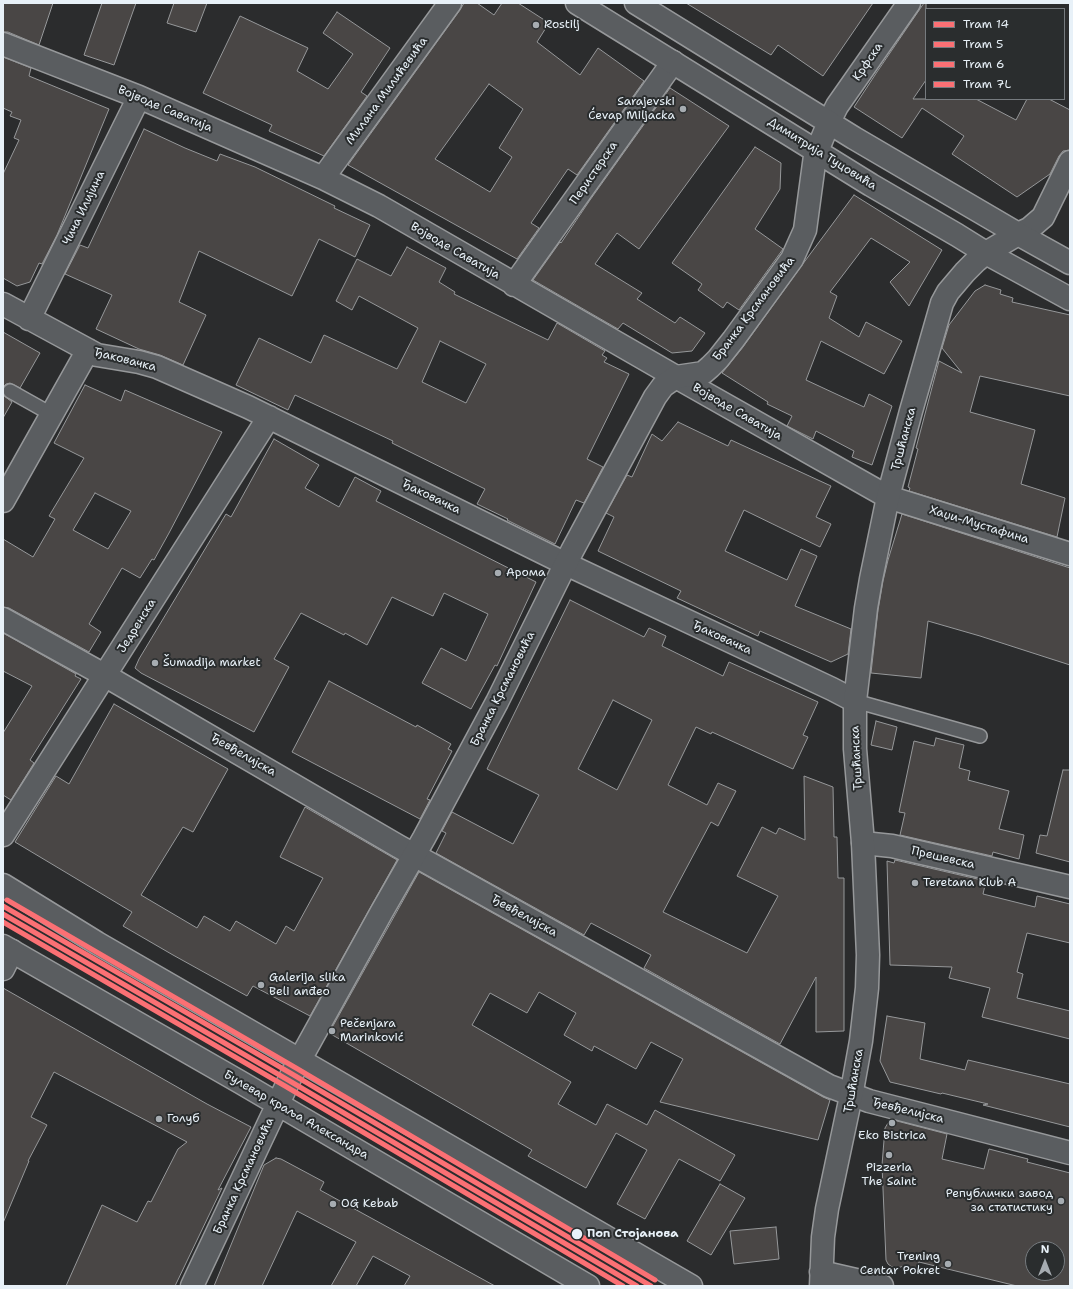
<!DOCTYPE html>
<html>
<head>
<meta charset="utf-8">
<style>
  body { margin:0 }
  #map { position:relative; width:1073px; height:1289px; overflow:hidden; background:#2b2c2d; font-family:"Shantell Sans",sans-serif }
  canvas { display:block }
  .frame { position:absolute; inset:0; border:4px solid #e8f1f8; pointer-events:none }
  .legend { position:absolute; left:925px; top:8px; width:140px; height:92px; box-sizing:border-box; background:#2a2d2e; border:1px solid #767b7f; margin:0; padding:5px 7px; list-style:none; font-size:12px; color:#e8f1f8 }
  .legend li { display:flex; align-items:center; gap:8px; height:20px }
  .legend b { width:20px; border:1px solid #767b7f }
  .north { position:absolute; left:1025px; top:1241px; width:40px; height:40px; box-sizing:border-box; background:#2a2d2e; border:1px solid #767b7f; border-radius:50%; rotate:0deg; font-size:11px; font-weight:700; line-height:16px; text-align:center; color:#e8f1f8 }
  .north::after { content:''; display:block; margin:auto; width:14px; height:18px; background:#a6acb1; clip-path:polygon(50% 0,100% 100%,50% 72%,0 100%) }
</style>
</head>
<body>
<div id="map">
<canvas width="1073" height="1289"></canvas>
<div class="frame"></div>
<ul class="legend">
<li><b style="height:5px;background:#fb7074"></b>Tram 14</li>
<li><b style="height:5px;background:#fb7074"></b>Tram 5</li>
<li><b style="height:5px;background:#fb7074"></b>Tram 6</li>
<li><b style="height:5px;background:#fb7074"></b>Tram 7L</li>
</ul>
<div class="north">N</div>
</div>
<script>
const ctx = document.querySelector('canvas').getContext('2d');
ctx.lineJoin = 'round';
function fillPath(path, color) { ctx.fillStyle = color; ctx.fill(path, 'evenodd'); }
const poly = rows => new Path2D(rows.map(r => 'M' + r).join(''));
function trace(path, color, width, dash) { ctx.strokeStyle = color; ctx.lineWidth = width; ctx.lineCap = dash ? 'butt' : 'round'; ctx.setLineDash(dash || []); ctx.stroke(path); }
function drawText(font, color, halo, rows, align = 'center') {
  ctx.font = font + ' "Shantell Sans",sans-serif'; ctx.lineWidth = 4; ctx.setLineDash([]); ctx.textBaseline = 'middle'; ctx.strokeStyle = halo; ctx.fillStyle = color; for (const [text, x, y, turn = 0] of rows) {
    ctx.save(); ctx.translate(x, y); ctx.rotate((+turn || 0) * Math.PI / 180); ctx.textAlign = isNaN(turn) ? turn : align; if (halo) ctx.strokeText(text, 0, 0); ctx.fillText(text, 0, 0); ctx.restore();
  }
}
const building = poly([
  [3,3,53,3,39,45,8,32,3,32,3,3],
  [102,3,136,3,114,65,84,55,102,3],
  [174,3,207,3,196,32,167,23,174,3],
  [464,3,477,3,494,15,502,3,518,3,549,23,537,42,580,75,598,48,644,81,577,175,568,169,531,223,539,228,517,259,348,165,460,10,464,3],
  [489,84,523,109,499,148,512,157,490,192,435,159,489,84],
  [686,3,873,3,823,76,778,45,771,55,686,3],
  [924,3,926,3,926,80,913,99,976,99,1016,120,1027,99,1049,99,1070,110,1070,150,1063,151,1059,156,1050,174,1017,197,952,154,964,136,922,108,902,138,854,107,877,72,924,3],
  [337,12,390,48,361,92,367,96,324,156,269,131,272,125,203,93,240,16,308,48,297,71,328,89,353,54,323,33,337,12],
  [3,57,31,68,29,76,109,109,57,235,42,264,39,263,30,282,17,286,3,278,3,174,19,140,14,138,21,120,10,116,12,112,3,108,3,57],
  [670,88,729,126,639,249,617,233,595,264,642,293,637,299,675,323,680,317,705,333,692,351,672,353,623,323,618,329,533,280,560,242,561,243,590,200,670,88],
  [144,129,185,148,217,161,220,154,255,167,335,206,334,208,370,225,355,257,319,239,292,296,199,251,179,302,206,315,183,365,160,355,139,349,96,329,112,295,65,274,80,245,88,248,144,129],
  [755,147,781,163,780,189,755,229,783,249,739,310,727,302,723,308,698,290,702,284,672,263,755,147],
  [854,195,942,250,909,306,890,282,910,262,871,238,830,292,837,296,829,318,859,337,866,322,902,341,884,374,821,341,806,380,864,407,869,394,892,406,872,465,852,457,854,451,816,431,813,439,787,426,792,416,767,404,768,402,722,373,743,347,805,261,854,195],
  [407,247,446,268,439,282,455,292,454,294,548,340,557,323,605,351,602,355,607,358,604,362,629,374,587,459,603,467,584,503,576,500,555,544,507,520,508,519,477,504,485,489,392,443,393,441,295,395,288,410,236,385,259,338,311,363,324,335,397,369,418,328,359,296,352,310,336,301,357,259,391,276,407,247],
  [440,341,486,364,466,403,422,382,440,341],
  [985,285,1001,290,1000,294,1013,298,1012,302,1070,315,1070,396,980,376,970,412,1035,430,1021,484,1065,498,1057,537,909,491,910,488,908,487,918,449,916,448,939,361,962,373,942,348,949,325,975,291,985,285],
  [3,332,40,353,20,388,10,383,6,384,3,387,3,332],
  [85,385,121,401,125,390,222,432,169,533,154,560,152,559,140,578,122,568,89,624,101,632,89,652,9,608,3,607,3,539,33,557,55,519,49,516,84,458,54,443,85,385],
  [95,493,131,511,108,549,73,530,95,493],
  [3,395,12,402,3,418,3,395],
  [678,422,728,446,731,440,831,486,816,517,831,524,820,547,744,510,725,551,787,580,801,549,817,556,795,606,851,629,848,654,831,662,760,631,758,636,677,598,681,591,598,551,614,517,606,513,627,475,632,477,652,434,662,441,678,422],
  [274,439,319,465,305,488,339,507,355,477,381,491,376,501,536,582,497,666,495,665,471,709,422,683,441,648,466,661,488,614,444,593,433,616,392,597,367,645,345,633,344,635,301,613,274,659,289,667,254,732,141,673,135,668,139,659,226,514,231,517,274,439],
  [902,514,1070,568,1070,665,980,636,928,621,921,678,871,673,878,610,883,581,888,560,902,514],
  [570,600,644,637,649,628,666,636,662,646,723,676,729,662,818,702,803,735,808,737,793,769,712,732,711,734,696,727,668,785,707,805,718,783,736,791,718,826,711,822,663,912,747,953,778,896,737,876,762,827,776,834,779,828,805,840,804,776,833,787,834,837,837,837,838,878,844,878,844,1031,816,1032,816,977,780,1044,644,968,651,955,591,923,584,935,436,853,446,833,442,831,452,812,513,844,539,795,487,769,570,600],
  [613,700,652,720,617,790,578,769,613,700],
  [3,633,76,674,75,676,81,679,30,760,34,763,11,800,3,795,3,733,32,686,3,671,3,633],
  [329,681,416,727,417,725,451,744,448,749,452,751,427,799,430,800,420,819,292,752,329,681],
  [114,704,228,769,193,832,183,827,141,895,197,928,204,916,230,931,236,921,276,944,286,926,294,931,323,878,280,857,305,807,397,860,310,1016,253,986,247,996,173,955,123,926,132,912,15,842,56,776,69,784,114,704],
  [876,721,897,727,892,750,871,745,876,721],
  [936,738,964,745,959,768,970,771,968,780,1009,791,999,829,1024,835,1019,859,993,852,992,856,900,835,905,813,899,812,914,741,934,746,936,738],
  [1063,770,1070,770,1070,862,1036,853,1040,835,1047,836,1063,770],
  [895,860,986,881,983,894,1035,907,1037,896,1070,904,1070,943,1027,933,1017,972,1023,974,1017,998,1070,1011,1070,1039,982,1017,990,988,949,978,952,967,890,965,887,861,894,863,895,860],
  [419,872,823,1097,830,1100,818,1140,660,1102,683,1059,651,1042,636,1069,594,1046,592,1051,564,1035,576,1013,539,992,527,1013,490,993,472,1025,571,1082,558,1104,596,1125,607,1104,647,1125,655,1110,735,1155,720,1181,679,1159,645,1219,617,1204,647,1150,616,1133,586,1188,528,1156,532,1150,329,1033,419,872],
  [3,988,207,1104,251,1127,218,1190,222,1188,175,1286,66,1286,102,1205,137,1222,148,1201,151,1202,178,1149,187,1142,54,1072,31,1117,47,1125,28,1161,29,1161,3,1223,3,988],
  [887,1016,925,1023,920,1059,965,1070,968,1060,1070,1084,1070,1127,983,1105,988,1104,942,1093,941,1094,890,1082,880,1061,887,1016],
  [893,1120,947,1134,942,1159,984,1169,989,1149,1028,1159,1027,1162,1070,1173,1070,1286,1017,1286,919,1262,916,1269,904,1266,897,1268,892,1267,888,1264,886,1260,882,1165,885,1128,888,1123,893,1120],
  [1033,1249,1057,1249,1057,1273,1033,1273,1033,1249],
  [276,1158,281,1159,324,1182,320,1190,495,1286,404,1286,410,1276,373,1256,356,1286,331,1286,356,1242,297,1211,262,1286,214,1286,264,1165,276,1158],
  [720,1184,745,1198,711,1255,687,1241,720,1184],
  [776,1227,779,1259,734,1264,730,1231,776,1227]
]);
const lane = poly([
  [10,391,51,414],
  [855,701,980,736]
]);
const street = poly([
  [3,44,139,97,323,178,379,206,676,377,888,497,1070,554],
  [829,122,837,106,909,3],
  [323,178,450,3],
  [1018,234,1029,229,1043,217,1070,162],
  [514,285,673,62],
  [3,304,97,355,139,362,157,367,248,407,566,564,832,689,855,701],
  [29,319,139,97],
  [3,501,88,350],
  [3,619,106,676,398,846,829,1086,869,1101,1070,1153],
  [3,835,269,417],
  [863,843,892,846,1070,887],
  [3,969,12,951]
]);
const secondary = poly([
  [577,3,871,185,957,235,986,253,1070,299],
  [636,3,854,138,1018,234,1070,263],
  [3,885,97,943,691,1286],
  [3,946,240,1082,588,1286],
  [821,1272,882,1286],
  [192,1286,292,1074,381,913,424,838,497,702,572,551,655,397,663,386,676,377,703,373,710,367,718,359,733,340,792,259,805,230,815,156,829,122],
  [821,1286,823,1237,827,1209,851,1096,861,1041,867,988,868,955,863,843,855,749,855,701,866,608,871,579,888,497,911,411,942,303,948,292,965,272,976,261,986,253,1018,234]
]);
const tram1 = poly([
  [3,906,292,1074,651,1286]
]);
const tram2 = poly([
  [3,914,288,1080,637,1286]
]);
const tram3 = poly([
  [7,900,296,1068,655,1280]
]);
const tram4 = poly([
  [3,922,285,1086,623,1286]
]);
const markers = [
  [536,25,4,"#a6acb1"],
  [683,109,4,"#a6acb1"],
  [498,573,4,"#a6acb1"],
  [155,663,4,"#a6acb1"],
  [915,883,4,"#a6acb1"],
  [261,985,4,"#a6acb1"],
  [332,1031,4,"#a6acb1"],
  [159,1119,4,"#a6acb1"],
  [892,1123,4,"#a6acb1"],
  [889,1155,4,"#a6acb1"],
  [1061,1201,4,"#a6acb1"],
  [333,1204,4,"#a6acb1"],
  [577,1234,6,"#e8f1f8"],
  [948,1264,4,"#a6acb1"]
];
const poiNames = [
  ["Rostilj",544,25],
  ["Sarajevski",675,102,"right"],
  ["Ćevap Miljacka",675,116,"right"],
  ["Арома",506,573],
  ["Šumadija market",163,663],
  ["Teretana Klub A",923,883],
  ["Galerija slika",269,978],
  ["Beli anđeo",269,992],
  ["Pečenjara",340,1024],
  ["Marinković",340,1038],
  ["Голуб",167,1119],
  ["Eko Bistrica",892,1136,"center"],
  ["Pizzeria",889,1168,"center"],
  ["The Saint",889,1182,"center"],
  ["Републички завод",1053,1194,"right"],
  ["за статистику",1053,1208,"right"],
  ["OG Kebab",341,1204],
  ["Trening",940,1257,"right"],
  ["Centar Pokret",940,1271,"right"]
];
const streetNames = [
  ["Крфска",868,62,-56],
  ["Милана Милићевића",387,91,-54],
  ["Војводе Саватија",165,109,23],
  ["Димитрија Туцовића",822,154,32],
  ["Перистерска",594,173,-55],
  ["Чича Илијина",84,208,-64],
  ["Војводе Саватија",455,251,30],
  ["Бранка Крсмановића",754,309,-53],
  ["Ђаковачка",125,360,14],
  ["Војводе Саватија",737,412,30],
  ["Тршћанска",904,439,-75],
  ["Ђаковачка",431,497,26],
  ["Хаџи-Мустафина",979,525,17],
  ["Једренска",137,626,-58],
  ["Ђаковачка",722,638,25],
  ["Бранка Крсмановића",503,689,-63],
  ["Ђевђелијска",243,755,30],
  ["Тршћанска",857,758,-93],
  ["Прешевска",943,858,13],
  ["Ђевђелијска",524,916,29],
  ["Тршћанска",854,1081,-80],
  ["Ђевђелијска",908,1111,14],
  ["Булевар краља Александра",296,1115,30],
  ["Бранка Крсмановића",244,1176,-65]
];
const stopNames = [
  ["Поп Стојанова",587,1234]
];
fillPath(building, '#494645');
trace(building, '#96989a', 1);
trace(lane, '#96989a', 16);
trace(street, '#96989a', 25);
trace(secondary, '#96989a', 25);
trace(lane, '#5a5d60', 13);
trace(street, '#5a5d60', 22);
trace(secondary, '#5a5d60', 22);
trace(tram1, '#fb7074', 5);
trace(tram2, '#fb7074', 5);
trace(tram3, '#fb7074', 5);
trace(tram4, '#fb7074', 5);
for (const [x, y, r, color] of markers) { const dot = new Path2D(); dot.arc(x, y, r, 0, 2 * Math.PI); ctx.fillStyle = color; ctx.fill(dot); trace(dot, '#2a2d2e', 1.5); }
drawText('12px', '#e8f1f8', '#2a2d2e', poiNames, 'left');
drawText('12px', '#e8f1f8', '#2a2d2e', streetNames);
drawText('bold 12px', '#e8f1f8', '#2a2d2e', stopNames, 'left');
</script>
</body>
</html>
